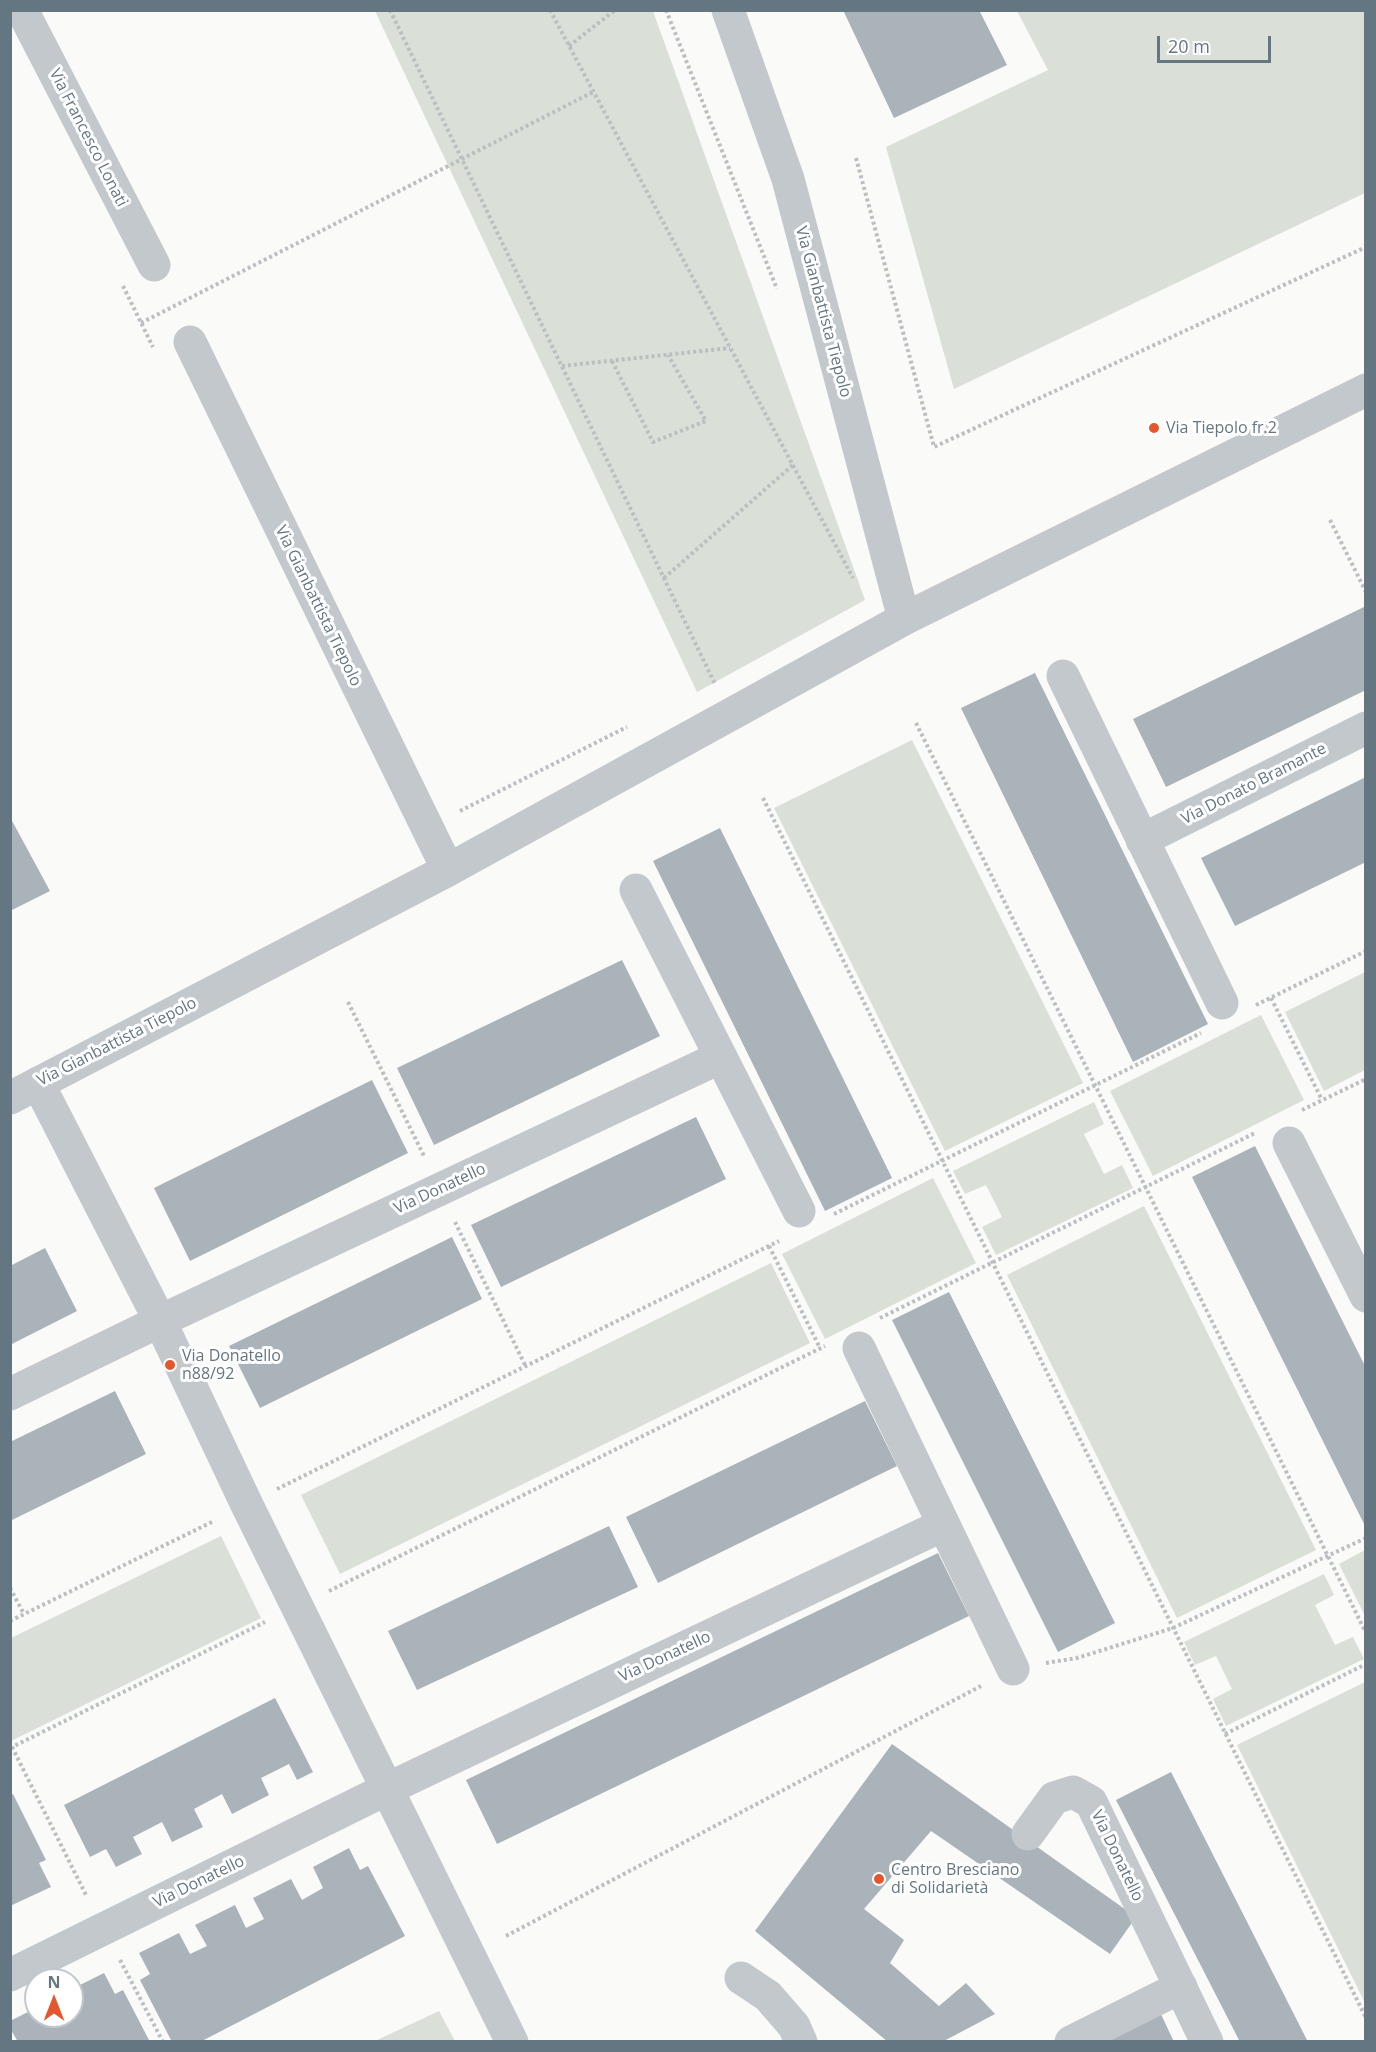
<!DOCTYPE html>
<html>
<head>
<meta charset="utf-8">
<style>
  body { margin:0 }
  #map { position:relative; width:1376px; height:2052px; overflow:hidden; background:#fafaf8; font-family:"Open Sans",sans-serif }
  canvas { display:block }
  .frame { position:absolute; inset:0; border:12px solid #657683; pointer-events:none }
  .north { position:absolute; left:24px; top:1968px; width:60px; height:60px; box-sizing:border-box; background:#fff; border:2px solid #c1c8cd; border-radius:50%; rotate:0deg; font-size:16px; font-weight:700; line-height:24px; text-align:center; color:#657683 }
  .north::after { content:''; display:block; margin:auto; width:21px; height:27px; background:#e4572e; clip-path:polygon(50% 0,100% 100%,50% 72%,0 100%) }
  .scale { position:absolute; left:1157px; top:36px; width:114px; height:27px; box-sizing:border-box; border:3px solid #657683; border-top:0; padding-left:8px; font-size:18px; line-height:21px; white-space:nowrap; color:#657683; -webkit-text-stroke:4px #fff; paint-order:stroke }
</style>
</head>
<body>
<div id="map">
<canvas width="1376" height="2052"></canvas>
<div class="frame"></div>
<div class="north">N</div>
<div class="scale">20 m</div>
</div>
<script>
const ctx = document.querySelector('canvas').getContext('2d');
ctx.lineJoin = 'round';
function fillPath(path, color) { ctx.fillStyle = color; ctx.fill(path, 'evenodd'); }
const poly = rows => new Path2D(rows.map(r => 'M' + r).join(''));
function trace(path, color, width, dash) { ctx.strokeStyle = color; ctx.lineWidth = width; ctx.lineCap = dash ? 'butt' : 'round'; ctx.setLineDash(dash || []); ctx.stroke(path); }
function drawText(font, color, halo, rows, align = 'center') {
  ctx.font = font + ' "Open Sans",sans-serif'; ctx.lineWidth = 6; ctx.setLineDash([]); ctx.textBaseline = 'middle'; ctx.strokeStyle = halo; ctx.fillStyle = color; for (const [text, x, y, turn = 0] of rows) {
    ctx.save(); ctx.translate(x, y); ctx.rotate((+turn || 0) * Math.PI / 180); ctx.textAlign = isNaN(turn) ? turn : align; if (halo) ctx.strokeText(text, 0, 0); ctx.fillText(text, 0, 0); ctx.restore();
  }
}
const green = poly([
  [375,11,653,11,865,600,697,692],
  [1017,11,1365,11,1365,193,954,389,886,147,1048,70],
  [912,740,1083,1083,945,1151,774,808],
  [1365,972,1365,1070,1324,1091,1285,1012],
  [1261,1015,1304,1100,1153,1176,1110,1091],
  [1094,1102,1104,1124,1084,1134,1104,1174,1122,1165,1133,1188,996,1255,982,1227,1002,1217,986,1185,965,1194,953,1171],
  [933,1178,976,1263,825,1339,782,1254],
  [1144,1206,1316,1550,1177,1618,1007,1275],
  [771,1263,810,1343,340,1574,301,1495],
  [221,1536,261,1618,11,1741,11,1638],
  [1365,1550,1365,1616,1339,1564],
  [1324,1574,1334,1595,1315,1605,1335,1645,1353,1637,1364,1659,1226,1726,1213,1699,1232,1689,1216,1656,1195,1665,1184,1642],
  [1365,1682,1365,2003,1237,1745],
  [439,2011,455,2041,375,2041]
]);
const building = poly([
  [843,10,979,10,1007,65,894,118],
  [1366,606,1366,690,1166,787,1133,719],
  [1035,673,1208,1024,1133,1062,961,708],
  [1366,777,1366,862,1235,926,1201,858],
  [10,817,50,891,10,911],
  [720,828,892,1178,825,1211,653,861],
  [622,960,660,1036,434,1145,397,1068],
  [372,1080,408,1153,190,1261,154,1188],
  [696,1117,726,1179,501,1287,471,1225],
  [1255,1146,1366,1368,1366,1528,1192,1177],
  [452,1237,482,1299,260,1408,229,1346],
  [45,1248,77,1311,10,1345,10,1266],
  [949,1292,1115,1623,1058,1652,892,1320],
  [115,1391,146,1454,10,1521,10,1442],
  [865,1401,897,1466,658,1583,626,1517],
  [609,1526,638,1587,417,1690,388,1631],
  [938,1553,969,1616,497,1844,466,1780],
  [275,1698,313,1772,297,1780,289,1764,261,1778,269,1795,232,1814,222,1794,194,1809,203,1827,172,1842,162,1822,133,1837,142,1854,116,1867,106,1849,90,1857,64,1805],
  [892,1744,1136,1917,1110,1954,931,1831,864,1909,904,1940,890,1963,939,2006,966,1983,995,2014,942,2042,888,2042,755,1931],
  [1171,1772,1308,2042,1240,2042,1116,1800],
  [13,1794,46,1860,39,1863,51,1887,10,1906,10,1796],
  [349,1848,360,1870,368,1866,405,1936,200,2042,172,2042,140,1980,150,1974,139,1953,179,1933,190,1954,207,1946,195,1925,235,1905,246,1928,264,1919,253,1898,291,1879,302,1900,323,1888,313,1867],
  [104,1973,115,1994,123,1990,150,2042,18,2042,10,2028,10,2021,36,2008,36,2016,52,2016,56,2024,72,2016,78,2012,72,2001,72,1989],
  [1160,2012,1174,2042,1099,2042]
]);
const path = poly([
  [390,10,715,684],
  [550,10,853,578],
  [666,10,777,289],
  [569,46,615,10],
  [856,158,934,447,1366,247],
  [123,286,153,347],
  [141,323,593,92],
  [612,361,653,442,706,421,668,355],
  [562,366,730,348],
  [1330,520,1366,592],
  [664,578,793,465],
  [916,723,1366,1633],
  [763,798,1366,2018],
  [460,811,627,727],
  [1271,998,1322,1100],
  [348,1002,425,1158],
  [1256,1005,1366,951],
  [1302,1110,1366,1079],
  [834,1214,1201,1033],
  [455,1222,526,1367],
  [769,1246,820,1348],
  [880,1318,1255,1133],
  [277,1489,779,1241],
  [10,1588,24,1614],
  [329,1591,825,1346],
  [10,1621,214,1521],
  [1046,1663,1077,1658,1173,1628,1366,1538],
  [1225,1734,1366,1664],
  [12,1747,87,1897],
  [10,1748,265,1622],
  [506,1936,981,1686],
  [120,1960,163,2042]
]);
const street = poly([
  [22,10,154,265],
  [728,10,788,179,904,619],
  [190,342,448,870],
  [1063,676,1222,1003],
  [1142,840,1366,728],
  [636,890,799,1211],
  [38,1083,160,1321,247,1505,512,2042],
  [10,1098,448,870,904,619,1366,390],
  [1289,1143,1366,1296],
  [859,1348,1013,1669],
  [10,1394,160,1321,721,1057],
  [1028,1834,1054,1798,1073,1792,1091,1802,1207,2042],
  [10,1975,387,1789,943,1525],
  [741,1978,768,1996,794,2026,801,2042],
  [1071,2042,1181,1987]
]);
const markers = [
  [1154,428,6,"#e4572e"],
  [170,1365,6,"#e4572e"],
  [879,1879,6,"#e4572e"]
];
const streetNames = [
  ["Via Francesco Lonati",88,138,63],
  ["Via Gianbattista Tiepolo",823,312,75],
  ["Via Gianbattista Tiepolo",318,606,64],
  ["Via Donato Bramante",1254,784,-27],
  ["Via Gianbattista Tiepolo",117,1042,-27],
  ["Via Donatello",440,1189,-25],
  ["Via Donatello",665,1657,-25],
  ["Via Donatello",1117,1856,64],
  ["Via Donatello",199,1882,-26]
];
const poiNames = [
  ["Via Tiepolo fr.2",1166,428],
  ["Via Donatello",182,1356],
  ["n88/92",182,1374],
  ["Centro Bresciano",891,1870],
  ["di Solidarietà",891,1888]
];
fillPath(green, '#dadfd7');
fillPath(building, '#aab3b9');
trace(path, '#bbbfc2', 4, [3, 3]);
trace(street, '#c3c8cc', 33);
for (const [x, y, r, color] of markers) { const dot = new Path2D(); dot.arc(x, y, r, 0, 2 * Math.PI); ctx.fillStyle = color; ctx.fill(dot); trace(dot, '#fff', 2); }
drawText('16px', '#657683', '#fff', streetNames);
drawText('16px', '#657683', '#fff', poiNames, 'left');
</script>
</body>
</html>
